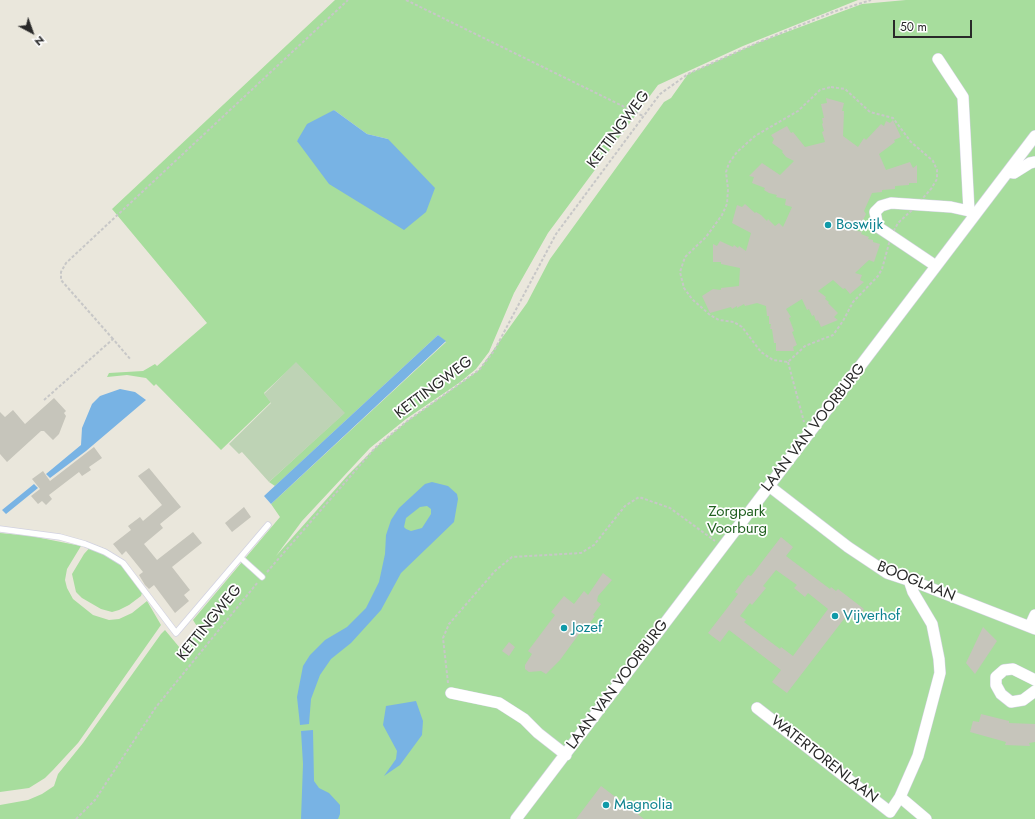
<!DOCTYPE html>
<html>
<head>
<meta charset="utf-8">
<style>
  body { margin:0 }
  #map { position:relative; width:1035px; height:819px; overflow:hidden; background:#eae7dc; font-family:Jost,sans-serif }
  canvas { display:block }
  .north { position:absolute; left:12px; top:12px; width:40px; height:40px; -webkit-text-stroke:3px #fff; paint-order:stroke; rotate:139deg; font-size:11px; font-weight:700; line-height:16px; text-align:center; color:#292929 }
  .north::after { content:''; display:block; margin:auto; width:14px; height:18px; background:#292929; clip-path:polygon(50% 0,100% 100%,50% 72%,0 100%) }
  .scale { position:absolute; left:893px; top:20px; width:79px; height:18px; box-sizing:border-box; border:2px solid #292929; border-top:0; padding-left:5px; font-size:12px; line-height:14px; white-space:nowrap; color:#292929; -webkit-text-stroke:3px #fff; paint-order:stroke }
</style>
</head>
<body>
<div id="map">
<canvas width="1035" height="819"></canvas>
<div class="north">N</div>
<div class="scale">50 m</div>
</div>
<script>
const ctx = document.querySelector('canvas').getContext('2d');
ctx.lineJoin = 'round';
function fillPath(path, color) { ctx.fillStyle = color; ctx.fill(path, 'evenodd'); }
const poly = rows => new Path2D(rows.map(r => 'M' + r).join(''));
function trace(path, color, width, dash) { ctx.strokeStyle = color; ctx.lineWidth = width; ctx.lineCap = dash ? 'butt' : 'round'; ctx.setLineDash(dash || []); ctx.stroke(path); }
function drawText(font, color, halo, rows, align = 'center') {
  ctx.font = font + ' Jost,sans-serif'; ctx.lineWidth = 3.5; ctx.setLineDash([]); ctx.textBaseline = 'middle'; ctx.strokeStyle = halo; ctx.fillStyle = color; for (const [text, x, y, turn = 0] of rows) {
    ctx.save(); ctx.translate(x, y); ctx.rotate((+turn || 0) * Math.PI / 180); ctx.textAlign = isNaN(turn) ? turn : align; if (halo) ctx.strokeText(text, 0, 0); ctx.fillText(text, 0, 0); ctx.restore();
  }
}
const green = poly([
  [335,0,858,0,743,46,658,85,548,233,514,293,489,352,476,369,459,383,406,419,370,448,302,521,276,556,348,475,375,448,406,422,479,370,527,303,550,259,664,102,671,98,688,74,757,43,862,4,906,0,1035,0,1035,819,0,819,0,805,28,800,42,794,54,786,58,774,83,743,161,634,165,630,180,648,198,628,193,620,280,517,271,504,446,342,438,335,275,486,269,482,344,413,296,363,264,393,271,402,221,450,156,384,154,386,146,378,127,375,107,377,109,373,143,371,155,364,157,366,207,323,112,209],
  [334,110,367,134,388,139,297,141],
  [0,533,31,536,81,546,67,569,65,580,67,588,73,599,93,615,109,620,119,619,132,613,147,601,161,625,78,743,53,770,45,778,29,788,0,792],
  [93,544,106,549,115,555,142,593,141,596,129,605,119,610,112,612,101,609,82,598,76,592,72,574,84,554]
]);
const cemetery = poly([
  [296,362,345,413,269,482,242,452,239,454,229,444,271,403,264,394]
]);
const water = poly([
  [334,110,367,134,388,139,435,188,426,212,404,230,329,184,297,141,307,124],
  [438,335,446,341,271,504,264,496],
  [120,389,135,392,146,400,86,451,50,478,46,474,81,445,82,428,92,404,100,396],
  [432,482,448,486,457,494,458,499,454,522,401,573,381,610,351,643,331,659,320,675,311,699,309,724,300,725,297,697,303,666,310,655,325,640,347,627,366,608,379,582,385,554,386,535,391,520,399,508,425,484],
  [427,506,431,509,431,514,422,528,411,531,406,529,404,527,406,518,420,507],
  [34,484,38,488,6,514,2,510],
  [416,701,423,721,422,735,400,765,384,776,396,759,397,751,383,725,386,706],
  [313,730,314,781,319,788,329,793,340,805,340,814,338,819,301,819,303,764,301,731]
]);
const building = poly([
  [826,98,844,103,842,111,844,111,843,136,858,147,864,138,866,140,881,124,884,126,886,121,890,123,893,120,901,137,894,140,895,142,879,154,886,170,910,162,913,168,917,165,917,183,909,183,909,185,895,186,895,189,882,190,882,192,872,193,864,211,866,214,862,222,853,230,862,232,861,234,869,237,868,239,873,240,873,242,880,244,874,262,869,260,855,273,862,275,860,280,864,282,850,294,845,288,843,289,833,280,818,291,826,297,825,299,829,302,828,303,838,313,834,317,838,320,821,327,818,320,816,321,814,315,812,316,809,309,807,310,802,299,786,309,791,317,789,318,794,331,792,332,797,345,793,347,794,351,776,351,776,343,774,343,772,329,770,329,771,324,769,324,769,316,767,316,766,306,757,303,745,306,744,304,737,308,737,306,732,309,731,307,710,313,702,296,713,289,721,290,721,288,739,286,740,268,721,264,721,262,713,262,713,244,717,246,720,241,733,247,734,245,738,248,739,246,746,251,751,233,732,223,737,205,742,207,745,204,755,213,756,212,761,215,767,221,768,219,775,226,779,223,783,227,792,207,785,205,786,199,776,197,777,195,769,193,764,190,765,188,752,183,754,177,749,176,762,163,780,175,794,161,786,157,782,152,783,151,772,143,774,139,771,135,787,126,791,133,793,132,805,147,825,142,822,132,824,131,822,124,823,123,822,118,824,118,821,104,827,103],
  [54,398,66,411,64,413,66,416,59,434,53,440,44,431,41,431,7,462,0,454,0,412,5,417,13,410,25,424],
  [94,447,102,458,89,467,91,470,82,476,79,472,49,495,52,499,46,505,42,501,38,504,31,496,40,489,32,479,43,471,50,481],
  [149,468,181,507,160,524,163,528,144,544,157,560,193,532,202,543,172,567,190,590,184,595,189,601,175,613,154,585,149,589,145,585,139,575,143,572,126,551,122,555,113,544,131,530,128,526,140,517,143,521,162,505,138,476],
  [244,507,251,517,232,532,225,523],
  [781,537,793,547,786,556,830,589,831,587,836,591,838,589,864,609,855,621,847,615,787,693,772,682,781,670,729,630,720,642,708,633,738,594,735,592,748,575,751,576],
  [776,570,797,585,794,588,805,597,808,593,828,609,793,656,781,647,780,649,744,622,746,620,740,616,750,603,752,605,766,588,763,586],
  [603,573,612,580,598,596,597,601,601,604,593,615,595,616,589,624,587,623,560,660,546,674,541,671,529,672,525,669,525,665,532,654,528,651,555,615,551,612,564,596,574,604,584,591,588,595],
  [983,627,997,641,975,674,966,663],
  [509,642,515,647,509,656,502,651],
  [981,714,1009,721,1009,723,1035,724,1035,742,1029,743,1030,746,1005,745,1006,742,970,732,973,721,979,722],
  [601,786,630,808,644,819,576,819]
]);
const path = poly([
  [406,0,643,116],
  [831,87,845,89,870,112,893,118,911,142,933,161,937,170,937,179,931,189,912,210,898,223,891,236,882,269,878,276,853,302,843,321,833,335,805,346,788,362,773,360,761,352,742,327,734,322,719,320,710,315,692,299,684,288,680,272,685,257,706,237,722,215,727,204,728,189,726,172,729,163,737,152,755,136,798,111,820,90,831,87],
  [113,339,61,280,61,272,66,263,348,0],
  [788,362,804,422],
  [44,400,113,339,131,360],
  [267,572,375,448,406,422,479,370,494,351,556,234,660,94,688,74,757,43,833,12,871,0],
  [448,683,443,638,449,624,495,571,512,557,581,553,594,545,625,506,639,497,670,508,715,541],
  [76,819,95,800,156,707,258,582]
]);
const service = poly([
  [0,529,60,537,85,544,105,552,123,563,176,633,268,525],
  [241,558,262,577]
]);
const minor = poly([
  [938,59,963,97,969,211,974,215],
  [1008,172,1014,173,1030,163,1035,162],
  [936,266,878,227,875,212,881,206,891,203,951,207,969,211],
  [769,486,848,547,887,573,920,584,1035,629],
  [1030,626,1035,615],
  [1035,680,1013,669,1004,670,996,677,996,685,1001,694,1011,702,1023,700,1035,691],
  [451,693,499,703,524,719,538,733,566,755],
  [757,708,890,812,900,797,918,756,940,673,939,659,932,624,913,592,909,580],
  [900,797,926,819],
  [516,819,1035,136]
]);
const markers = [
  [828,225,4,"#0f9aa8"],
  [835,616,4,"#0f9aa8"],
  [564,628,4,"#0f9aa8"],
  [606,805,4,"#0f9aa8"]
];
const streetNames = [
  ["KETTINGWEG",619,130,-53],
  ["KETTINGWEG",434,388,-37],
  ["LAAN VAN VOORBURG",814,428,-52],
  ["BOOGLAAN",916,582,22],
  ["KETTINGWEG",210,623,-51],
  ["LAAN VAN VOORBURG",618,685,-53],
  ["WATERTORENLAAN",824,760,38]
];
const cultureNames = [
  ["Boswijk",836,225],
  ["Vijverhof",843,616],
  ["Jozef",572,628],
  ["Magnolia",614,805]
];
const parkNames = [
  ["Zorgpark",737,512],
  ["Voorburg",737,529]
];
fillPath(green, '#a7dd9d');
fillPath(cemetery, '#bed3b5');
fillPath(water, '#78b3e4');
fillPath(building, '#c6c5bb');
trace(service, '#d2d2e1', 7);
trace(minor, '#d2d2e1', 12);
trace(path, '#c7c7c7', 2, [3, 2]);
trace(service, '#fff', 5.5);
trace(minor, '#fff', 11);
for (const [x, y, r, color] of markers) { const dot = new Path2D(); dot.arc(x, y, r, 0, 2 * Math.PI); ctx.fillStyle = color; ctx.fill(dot); trace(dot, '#fff', 1.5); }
drawText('15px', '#292929', '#fff', streetNames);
drawText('15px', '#0d838f', '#fff', cultureNames, 'left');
drawText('15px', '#216020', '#fff', parkNames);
</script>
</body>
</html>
